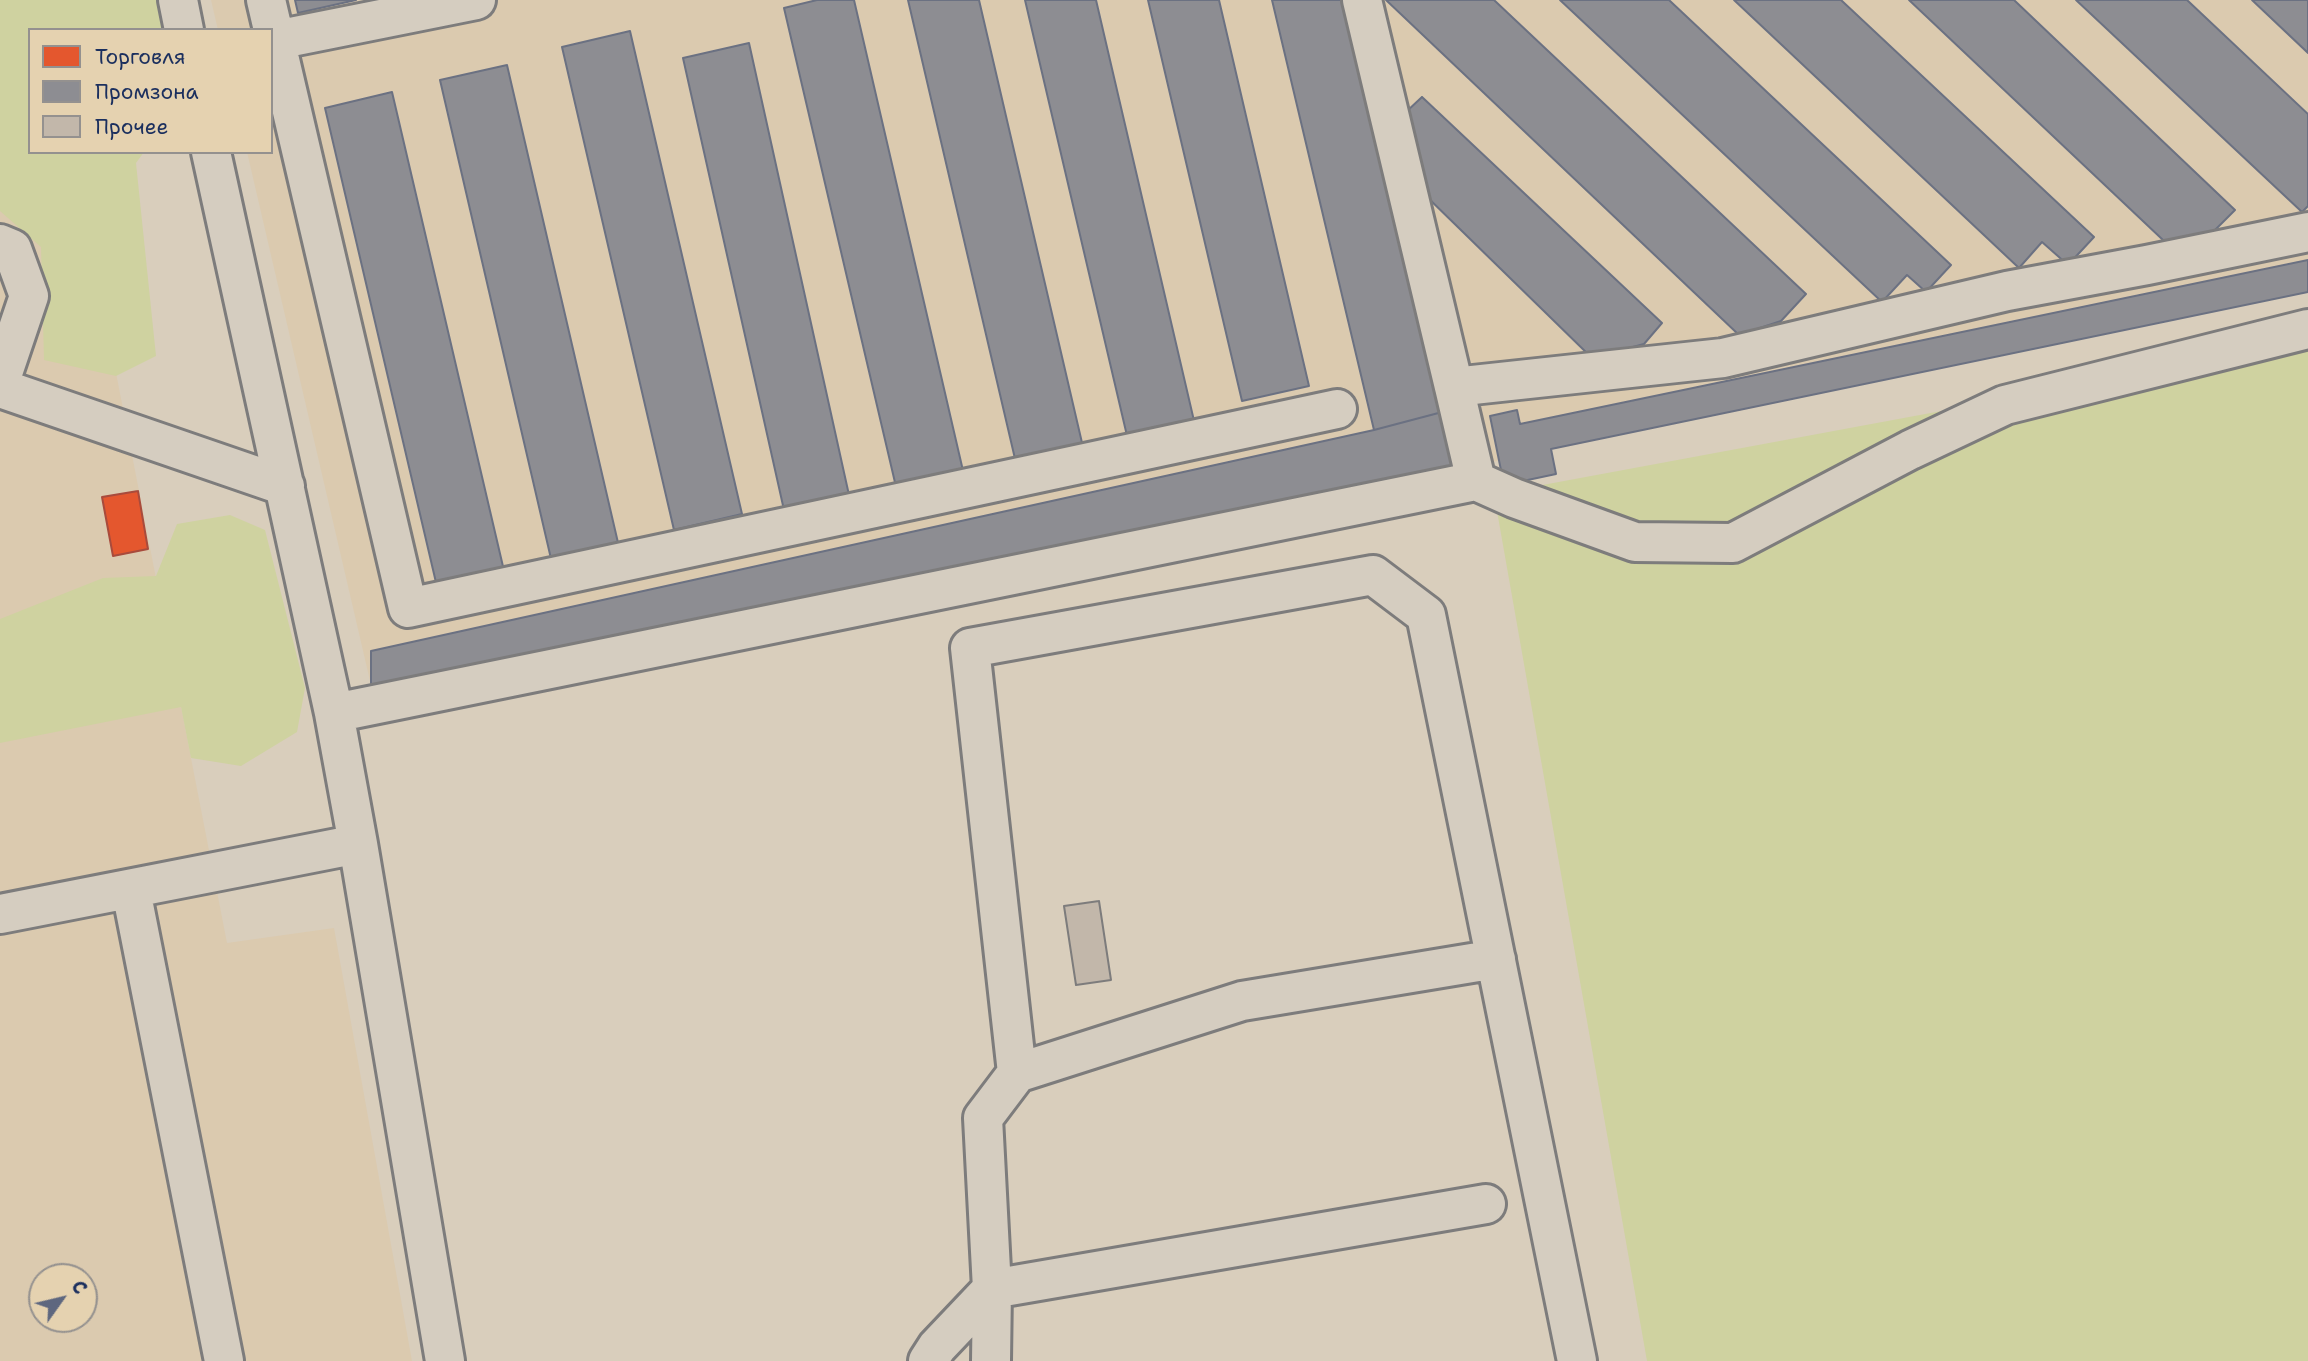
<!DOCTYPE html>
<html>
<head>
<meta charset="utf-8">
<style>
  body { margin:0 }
  #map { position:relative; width:2308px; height:1361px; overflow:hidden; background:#d9cebc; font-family:"Shantell Sans",sans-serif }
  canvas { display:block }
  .legend { position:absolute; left:28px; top:28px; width:245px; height:126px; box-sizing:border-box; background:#e5d2b0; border:2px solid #94918f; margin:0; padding:9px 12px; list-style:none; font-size:21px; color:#1b2f5e }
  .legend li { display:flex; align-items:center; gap:14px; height:35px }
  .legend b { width:35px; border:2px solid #94918f }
  .north { position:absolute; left:28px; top:1263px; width:70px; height:70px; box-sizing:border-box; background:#e5d2b0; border:2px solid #94918f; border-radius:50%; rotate:56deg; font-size:19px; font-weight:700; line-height:28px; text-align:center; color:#1b2f5e }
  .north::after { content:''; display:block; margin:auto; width:24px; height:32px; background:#5e677f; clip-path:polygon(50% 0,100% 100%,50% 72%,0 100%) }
</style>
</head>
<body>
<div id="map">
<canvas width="2308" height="1361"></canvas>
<ul class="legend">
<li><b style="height:19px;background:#e4572e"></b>Торговля</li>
<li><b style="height:19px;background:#8d8d92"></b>Промзона</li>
<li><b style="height:19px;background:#c2b7aa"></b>Прочее</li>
</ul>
<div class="north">С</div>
</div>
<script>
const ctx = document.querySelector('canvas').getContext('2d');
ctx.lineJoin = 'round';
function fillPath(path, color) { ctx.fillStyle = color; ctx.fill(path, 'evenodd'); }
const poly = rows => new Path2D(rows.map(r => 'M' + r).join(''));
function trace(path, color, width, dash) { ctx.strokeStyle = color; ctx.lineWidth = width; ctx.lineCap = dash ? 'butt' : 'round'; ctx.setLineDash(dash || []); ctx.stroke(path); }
const built = poly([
  [0,0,43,0,30,30,30,152,73,152,227,943,334,928,412,1361,0,1361],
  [42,1277,84,1277,84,1319,42,1319],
  [211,0,2308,0,2308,292,1459,469,371,685,247,152,271,152,271,30,218,30]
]);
const green = poly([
  [0,0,159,0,167,30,30,30,30,152,144,152,136,163,156,356,116,376,44,360,41,247,0,211],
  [2308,343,2308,1361,1647,1361,1494,494],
  [230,515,265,530,305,688,297,732,241,766,191,758,181,707,0,743,0,619,103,578,156,576,177,524]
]);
const shops = poly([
  [138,491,148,549,113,556,102,497,138,491]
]);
const industry = poly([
  [295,0,356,0,298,13,295,0],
  [817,0,854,0,964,475,897,491,784,8,817,0],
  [908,0,979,0,1083,447,1016,463,908,0],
  [1025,0,1096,0,1195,425,1128,440,1025,0],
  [1148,0,1219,0,1309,386,1242,401,1148,0],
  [1272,0,1349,0,1446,411,1374,430,1272,0],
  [1386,0,1494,0,1806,294,1781,321,1739,335,1386,0],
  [1560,0,1669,0,1951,265,1926,292,1907,275,1882,302,1560,0],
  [1734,0,1841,0,2094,237,2068,265,2042,242,2019,268,1734,0],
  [1909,0,2014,0,2235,210,2206,239,2163,240,1909,0],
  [2076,0,2187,0,2308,114,2308,206,2302,212,2076,0],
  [2252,0,2308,0,2308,53,2252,0],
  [630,31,742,514,674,530,562,47,630,31],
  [749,43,849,495,784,510,683,58,749,43],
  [507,65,619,547,552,563,440,80,507,65],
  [392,92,505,575,438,591,325,108,392,92],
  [1422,97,1662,323,1644,344,1592,358,1424,194,1406,112,1422,97],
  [2308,260,2308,292,1551,449,1556,474,1504,485,1490,416,1517,410,1520,424,2308,260],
  [1446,411,1459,469,371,685,371,651,1374,430,1446,411]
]);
const building = poly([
  [1099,901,1111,980,1076,985,1064,906,1099,901]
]);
const minor = poly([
  [178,0,184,30],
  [266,0,408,608,1337,409],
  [1362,0,1454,387,1723,358,2007,291,2147,265,2308,232],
  [271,41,476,0],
  [211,152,334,713,358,844,445,1361],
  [0,244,12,249,29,296,0,382],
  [1454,387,1476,481],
  [0,388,285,486],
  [334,713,1476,481,1514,498,1635,542,1733,543,1910,450,2005,405,2308,329],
  [131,890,224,1361],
  [0,914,358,844],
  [1017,1073,1242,1001,1496,959],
  [928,1361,937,1347,992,1289,983,1118,1017,1073,970,648,1373,575,1426,615,1577,1361],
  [991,1361,992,1289,1486,1204]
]);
fillPath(built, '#dbcaaf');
fillPath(green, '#cfd2a0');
fillPath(shops, '#e4572e');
trace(shops, '#a84b3c', 2);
fillPath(industry, '#8d8d92');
trace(industry, '#6b7182', 2);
fillPath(building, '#c2b7aa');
trace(building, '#7d7c7c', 2);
trace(minor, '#7d7c7c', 44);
trace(minor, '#d5cdc0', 38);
</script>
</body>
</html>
